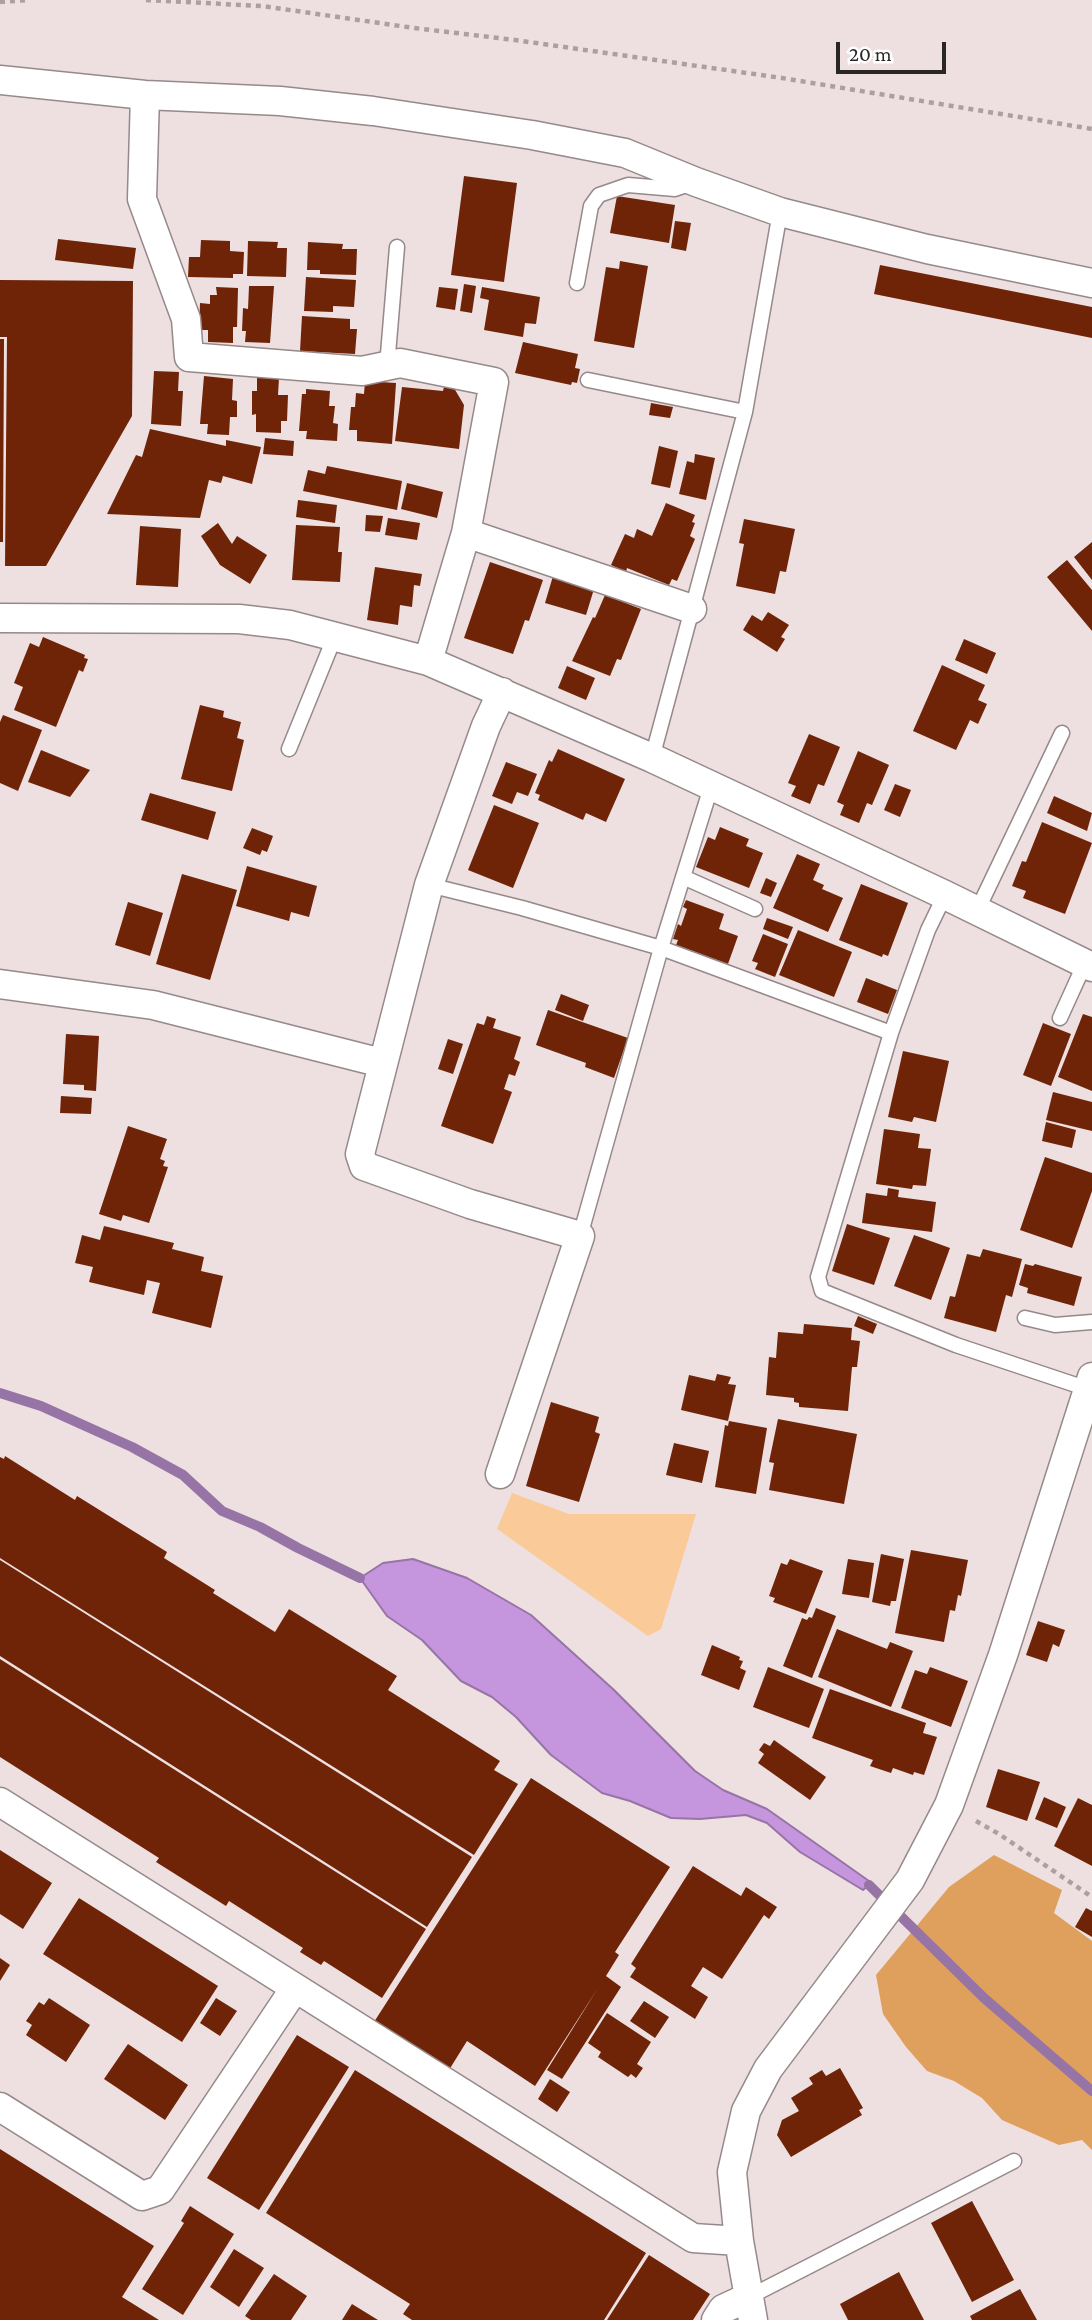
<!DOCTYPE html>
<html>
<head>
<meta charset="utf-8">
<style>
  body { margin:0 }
  #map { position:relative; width:1092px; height:2320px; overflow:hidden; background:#eedfe1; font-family:"Crimson Pro",serif }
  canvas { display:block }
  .scale { position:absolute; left:836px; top:42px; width:110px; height:32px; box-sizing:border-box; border:4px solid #2b2626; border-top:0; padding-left:9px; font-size:21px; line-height:24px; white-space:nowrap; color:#2b2626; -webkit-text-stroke:5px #fff; paint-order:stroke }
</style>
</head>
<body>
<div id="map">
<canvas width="1092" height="2320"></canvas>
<div class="scale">20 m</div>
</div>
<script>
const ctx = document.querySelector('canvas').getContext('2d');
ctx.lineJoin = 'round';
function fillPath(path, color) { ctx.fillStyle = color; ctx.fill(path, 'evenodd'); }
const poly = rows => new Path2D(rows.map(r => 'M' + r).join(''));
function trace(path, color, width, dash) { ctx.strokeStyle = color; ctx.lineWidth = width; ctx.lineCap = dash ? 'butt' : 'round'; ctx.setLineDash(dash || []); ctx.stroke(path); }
const green = poly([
  [512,1493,569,1514,696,1514,661,1629,648,1636,497,1529]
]);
const forest = poly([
  [994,1855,1062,1890,1054,1913,1092,1941,1092,2150,1082,2140,1059,2145,1002,2120,982,2098,954,2081,927,2071,906,2047,883,2014,876,1975,949,1887]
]);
const water = poly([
  [413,1559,467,1578,531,1615,614,1690,695,1771,723,1790,767,1809,869,1881,869,1885,863,1890,800,1852,767,1823,746,1815,700,1819,671,1818,630,1801,602,1793,551,1755,516,1717,492,1697,461,1681,422,1640,387,1616,360,1578,383,1563,413,1559]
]);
const stream = poly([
  [0,1393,41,1406,132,1447,183,1475,222,1511,260,1527,298,1548,360,1578],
  [869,1885,984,1998,1092,2091]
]);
const building = poly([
  [464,176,517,183,504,282,451,275],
  [617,196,675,205,669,243,610,233],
  [675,221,691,223,686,251,671,248],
  [58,239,136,248,133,269,55,260],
  [201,240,230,241,230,251,244,252,243,274,233,274,233,278,188,277,189,257,200,257],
  [248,241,278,242,277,248,287,248,286,277,247,276],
  [308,242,343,244,342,249,357,249,356,275,320,274,320,270,307,270],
  [620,261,648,266,634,348,594,341,606,267,619,269],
  [880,265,1092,307,1092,338,874,294],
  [306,277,356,280,354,307,333,306,333,312,304,311],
  [0,280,133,281,132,416,46,566,5,566,7,337,0,337],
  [464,284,476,286,472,313,460,311],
  [249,286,274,286,270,343,245,342,246,331,242,331,243,308,248,309],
  [216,287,238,288,237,327,233,327,233,343,208,342,208,330,199,330,200,303,210,304,210,295,217,295],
  [439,287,458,289,455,310,436,307],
  [482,287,540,297,536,324,525,323,523,337,484,330,489,300,480,298],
  [302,316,350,319,350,329,357,329,355,354,300,351],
  [0,339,4,339,3,542,0,542],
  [523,342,578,354,575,368,580,369,577,383,572,382,571,385,515,373],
  [154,371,179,372,178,391,183,391,181,426,151,424],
  [204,376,233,379,232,400,237,401,237,417,230,417,229,435,207,434,208,424,200,424],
  [257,377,279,378,278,395,288,395,287,421,281,421,281,433,256,432,256,414,252,415,252,391,257,391],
  [365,381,396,383,392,444,357,441,357,430,349,430,351,407,355,407,356,393,364,394],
  [402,387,443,391,444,387,454,388,464,405,459,449,395,441],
  [306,389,330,391,329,406,335,406,333,423,338,424,337,441,306,439,307,431,299,431,302,394,306,394],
  [651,403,673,407,670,418,649,415],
  [150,429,226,446,226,440,261,447,252,484,223,476,221,483,209,480,200,518,107,514,136,455,142,457],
  [265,438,294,441,293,456,263,454],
  [659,446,678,451,670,488,651,484],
  [695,454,715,458,706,500,679,494,687,461,694,463],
  [327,466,402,481,397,510,303,491,308,470,325,474],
  [407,483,443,492,437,518,401,509],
  [298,500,337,505,335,523,296,517],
  [666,503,695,515,692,522,695,523,690,536,695,539,677,581,672,579,669,585,632,570,627,568,626,572,611,565,625,534,634,538,637,529,652,536],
  [366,515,383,516,380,532,365,531],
  [388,518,420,523,417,540,385,535],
  [744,519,795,529,786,572,780,571,775,594,736,586,744,544,739,543],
  [218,523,232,544,237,536,267,555,250,584,220,565,201,536],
  [296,525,340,527,338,552,342,552,340,582,292,580],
  [140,526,181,529,178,587,136,585],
  [1092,542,1092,580,1074,557],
  [1067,560,1092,590,1092,631,1047,577],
  [490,562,543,580,529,621,525,620,513,654,464,638],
  [375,567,422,574,420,586,414,585,412,607,400,605,398,625,367,620],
  [553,576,594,589,586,615,545,603],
  [605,595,641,609,621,660,617,659,610,676,572,661,593,617,595,618],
  [768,612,789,625,781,637,785,639,777,652,743,630,752,615,762,621],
  [43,637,85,655,84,658,88,659,83,672,79,670,56,727,14,710,23,687,14,683,30,643,39,647],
  [964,639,996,653,987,674,955,660],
  [942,665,985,685,978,700,987,704,978,724,970,720,956,750,913,731],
  [567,666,595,678,586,700,558,688],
  [200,705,224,711,223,717,241,722,237,738,244,740,232,791,181,779],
  [3,715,42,730,18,791,0,783,0,722],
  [809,734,840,747,824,786,818,784,810,804,791,796,796,786,788,783],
  [558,749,625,779,606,822,586,813,583,820,538,800,540,795,535,793,549,760,552,762],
  [41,750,90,770,70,797,28,782],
  [858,751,889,765,872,805,867,803,859,823,840,815,844,805,837,802],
  [506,762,537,774,528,796,517,792,512,804,492,796],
  [895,784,911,790,900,817,884,810],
  [150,793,216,812,208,840,141,820],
  [1054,796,1092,813,1087,831,1047,813],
  [494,805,539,823,513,888,468,870],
  [1042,822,1092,843,1065,914,1023,898,1026,891,1012,886,1022,861,1026,862],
  [720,827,749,839,746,846,763,853,749,888,696,867,708,837,715,840],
  [252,828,273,836,267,852,262,850,260,855,243,848],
  [797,854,820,864,813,880,824,885,822,889,843,898,828,932,773,908],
  [247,866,317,886,309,917,291,912,289,921,236,906],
  [182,874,237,890,210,980,156,964],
  [766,878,777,883,771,897,760,893],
  [861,884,908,903,888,956,883,954,882,957,839,940],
  [686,900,724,914,719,929,738,936,728,964,676,945,678,940,673,939,678,924,681,926,687,909,683,907],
  [128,902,163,913,150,956,115,945],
  [767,918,793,927,788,939,763,929],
  [798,930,852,952,834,997,779,975],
  [763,934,788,944,775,977,755,969,758,963,752,961],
  [866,978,897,990,888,1014,857,1002],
  [561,994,589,1005,583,1021,555,1010],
  [548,1010,628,1038,614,1078,585,1067,586,1063,536,1045],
  [1083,1014,1092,1017,1092,1091,1058,1077],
  [487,1016,496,1019,493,1028,521,1037,514,1059,520,1062,515,1076,509,1074,504,1089,512,1092,493,1144,441,1126,477,1023,484,1025],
  [1043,1023,1071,1034,1051,1086,1023,1075],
  [66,1034,99,1036,96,1091,84,1090,84,1085,63,1084],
  [448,1039,463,1044,453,1074,438,1069],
  [903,1051,949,1061,936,1122,914,1117,912,1122,888,1117],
  [1053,1092,1092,1102,1092,1131,1046,1120],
  [61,1096,92,1098,91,1114,60,1113],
  [1046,1122,1076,1130,1072,1148,1042,1141],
  [128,1126,167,1139,160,1159,165,1161,163,1166,168,1167,149,1223,123,1215,121,1221,99,1214],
  [884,1129,920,1134,918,1148,931,1149,926,1186,913,1185,912,1189,876,1184],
  [1045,1157,1092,1173,1092,1191,1072,1248,1020,1230],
  [888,1188,899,1190,898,1197,936,1202,932,1232,862,1223,866,1193,887,1196],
  [847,1224,890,1238,874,1285,832,1271],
  [104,1226,174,1243,172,1249,204,1257,201,1271,223,1276,211,1328,152,1313,160,1283,147,1280,144,1295,89,1282,93,1267,75,1263,82,1235,100,1240],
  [914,1235,950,1248,931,1300,894,1286],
  [983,1249,1022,1259,1012,1297,1006,1295,996,1332,944,1318,950,1296,955,1297,967,1254,980,1257],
  [1025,1264,1033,1266,1035,1264,1082,1277,1074,1306,1027,1293,1028,1288,1019,1285],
  [858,1316,877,1324,873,1334,854,1326],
  [804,1324,852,1328,851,1340,860,1341,857,1367,852,1367,848,1411,799,1407,799,1403,794,1402,794,1398,766,1395,769,1357,776,1358,778,1332,803,1334],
  [717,1374,731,1377,728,1384,736,1385,728,1421,681,1410,689,1375,715,1381],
  [551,1402,599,1417,595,1432,600,1434,579,1502,526,1486],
  [778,1419,857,1434,844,1504,769,1490,774,1463,769,1462],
  [729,1421,767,1428,756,1494,715,1487,725,1425,728,1426],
  [674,1443,709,1451,702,1483,666,1475],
  [5,1456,75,1500,77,1496,167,1552,164,1558,215,1590,213,1593,275,1632,289,1609,397,1676,388,1690,500,1761,494,1770,518,1784,474,1855,0,1558,0,1457,4,1459],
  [911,1550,968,1560,961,1596,958,1595,955,1611,950,1610,944,1642,895,1633],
  [881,1554,904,1559,896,1601,891,1601,890,1606,872,1602],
  [790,1559,823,1571,806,1614,773,1602,775,1598,769,1596,781,1563,787,1565],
  [848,1559,874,1563,869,1598,842,1594],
  [0,1560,472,1857,427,1927,0,1656],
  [816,1608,836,1616,812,1678,783,1666,802,1618,807,1620,809,1617,812,1618],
  [1038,1621,1065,1630,1059,1647,1053,1644,1047,1662,1026,1655],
  [837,1629,887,1649,890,1642,913,1651,891,1707,818,1677],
  [712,1645,740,1657,739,1660,743,1661,740,1668,746,1671,739,1690,701,1675],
  [0,1659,426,1929,382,1998,324,1961,321,1965,300,1952,303,1948,229,1901,226,1906,156,1862,159,1858,0,1757],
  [768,1667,824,1689,809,1728,753,1707],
  [930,1667,968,1681,951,1727,901,1708,915,1670,927,1674],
  [830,1689,926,1723,923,1733,937,1737,924,1775,914,1772,913,1775,893,1768,891,1773,870,1766,873,1760,812,1738],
  [774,1740,826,1777,810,1800,758,1763,764,1754,759,1750,764,1743,770,1746],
  [998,1769,1040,1782,1027,1821,986,1807],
  [531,1778,670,1867,615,1952,619,1955,606,1976,621,1987,562,2079,547,2070,598,1988,535,2086,467,2041,449,2070,374,2022],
  [1044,1797,1066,1807,1057,1828,1035,1819],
  [1078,1798,1092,1805,1092,1866,1054,1846],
  [0,1850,52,1883,23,1929,0,1914],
  [693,1866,741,1896,746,1887,777,1907,769,1919,764,1915,722,1979,703,1967,691,1986,708,1997,695,2019,630,1977,636,1968,631,1964],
  [79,1898,218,1986,182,2042,43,1954],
  [1086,1908,1092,1911,1092,1937,1075,1927],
  [0,1958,10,1965,0,1981],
  [49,1998,90,2025,66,2062,26,2035,32,2025,26,2021,39,2002,44,2005],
  [216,1998,237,2011,220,2036,200,2023],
  [644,2001,669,2017,655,2038,630,2021],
  [607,2013,651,2042,637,2064,643,2068,636,2078,631,2074,628,2077,598,2057,601,2052,588,2043],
  [297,2035,349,2067,259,2210,207,2178],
  [128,2044,188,2085,165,2120,104,2079],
  [840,2068,863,2108,859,2110,862,2115,791,2157,777,2135,782,2120,799,2111,791,2098,813,2084,809,2078,822,2070,826,2076],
  [355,2070,646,2253,604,2320,412,2320,403,2314,410,2304,266,2213],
  [550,2079,570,2092,557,2112,538,2099],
  [0,2149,154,2246,122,2297,159,2320,0,2320],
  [972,2201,1014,2280,972,2302,931,2223],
  [190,2206,234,2234,183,2315,142,2289,184,2223,181,2221],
  [234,2249,264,2268,239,2307,210,2287],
  [649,2255,710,2294,693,2320,607,2320],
  [899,2272,924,2320,848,2320,840,2304],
  [274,2274,307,2296,291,2320,251,2320,245,2316],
  [1020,2289,1037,2320,972,2320,970,2316],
  [352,2304,378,2320,342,2320]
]);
const path = poly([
  [146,0,262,6,414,28,515,40,782,78,1092,129],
  [0,2,27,0],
  [976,1821,999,1834,1092,1897]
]);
const lane = poly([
  [577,283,591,206,599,195,628,185,675,189,692,183],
  [387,366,397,247],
  [588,380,745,412],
  [289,749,335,636],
  [652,758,745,412,780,212],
  [683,877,755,909],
  [429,885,522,908,661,948,891,1033],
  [945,895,928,930,891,1033,818,1277,822,1291,956,1345,1088,1389],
  [977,911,1062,733],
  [1060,1018,1085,963],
  [580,1236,661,948,711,787],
  [1025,1318,1055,1325,1092,1322],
  [749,2297,1014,2161]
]);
const street = poly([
  [0,80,145,95,280,101,373,111,532,135,625,153,696,182,780,212,927,249,1092,283],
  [145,95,142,199,186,319,189,357,362,371,400,363,494,382,466,533,428,661],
  [466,533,692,609],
  [0,618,239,619,290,625,428,661,652,758,945,895,1092,967],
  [0,984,153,1005,382,1063],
  [500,1474,580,1236,470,1204,364,1166,360,1154,429,885,486,726,502,692],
  [0,1802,693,2238,739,2241],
  [0,2107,142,2196,160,2190,295,1988],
  [716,2320,723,2309,749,2297],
  [753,2320,739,2241,732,2172,746,2111,768,2069,910,1880,949,1805,1003,1655,1092,1377]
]);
fillPath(green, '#faca99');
fillPath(forest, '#dea05c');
fillPath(water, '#c595dd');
trace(water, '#9774a6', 2);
trace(stream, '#9774a6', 10);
fillPath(building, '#6f2407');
trace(lane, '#96898a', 17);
trace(street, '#96898a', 31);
trace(path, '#ab9fa0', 4.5, [5, 5]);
trace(lane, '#fff', 14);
trace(street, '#fff', 28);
</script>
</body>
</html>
